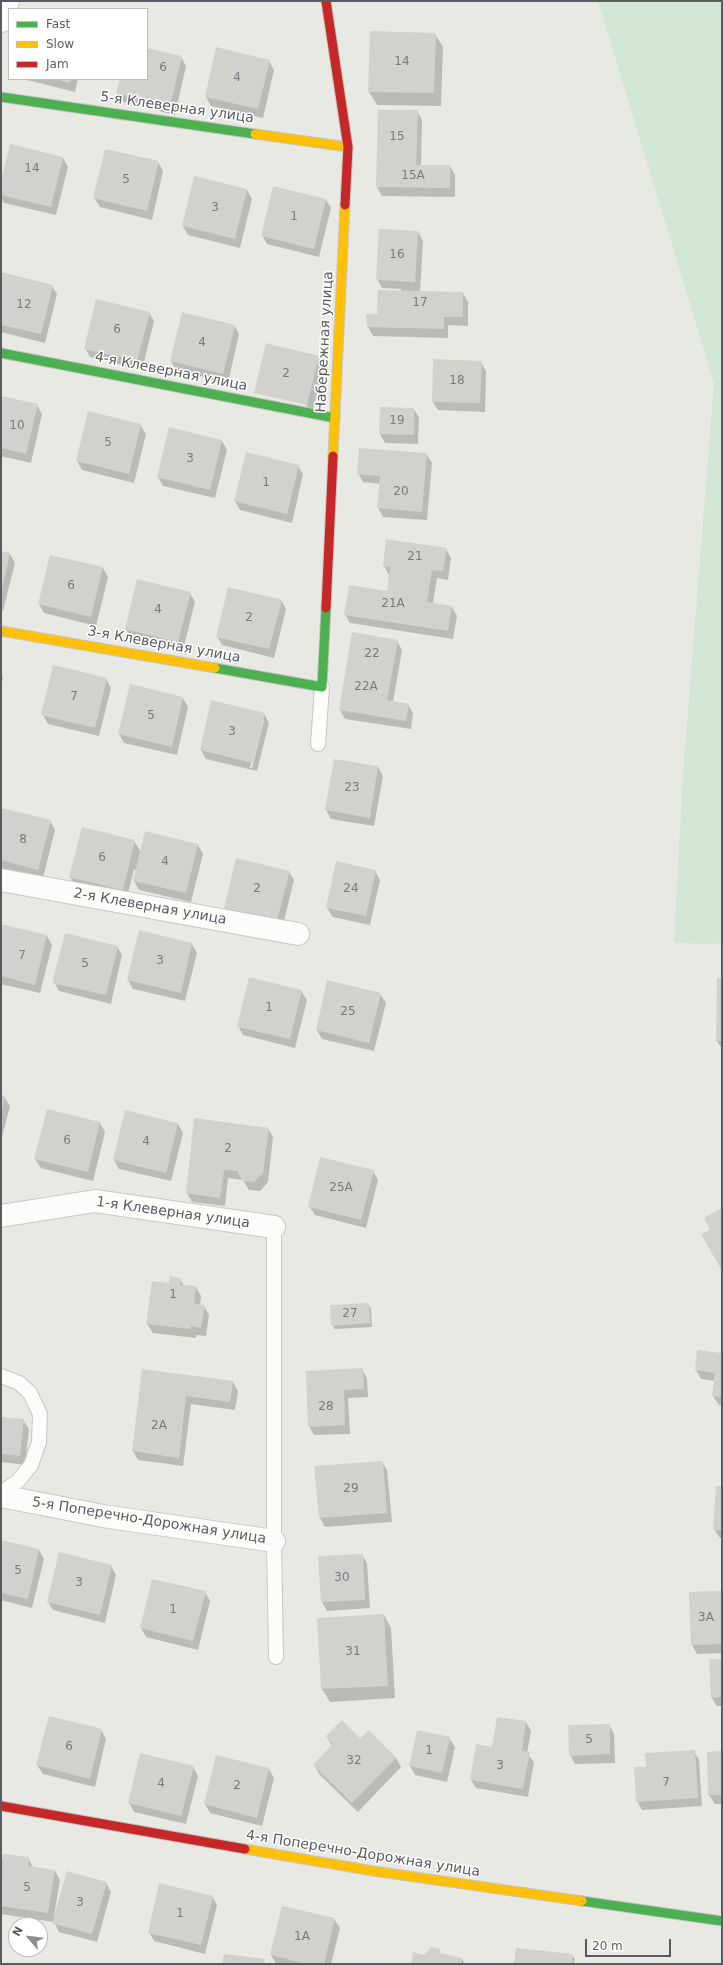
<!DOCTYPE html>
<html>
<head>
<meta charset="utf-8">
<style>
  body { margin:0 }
  #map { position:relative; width:723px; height:1965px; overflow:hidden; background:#e9e9e4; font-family:"DejaVu Sans",sans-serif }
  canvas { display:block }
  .frame { position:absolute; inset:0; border:2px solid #595b62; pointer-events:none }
  .legend { position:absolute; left:8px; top:8px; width:140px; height:72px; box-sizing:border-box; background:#fff; border:1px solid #bdbdc0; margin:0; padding:5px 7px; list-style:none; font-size:12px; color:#595b62 }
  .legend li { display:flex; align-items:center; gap:8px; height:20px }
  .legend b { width:20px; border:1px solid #bdbdc0 }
  .north { position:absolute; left:8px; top:1917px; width:40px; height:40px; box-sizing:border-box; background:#fff; border:1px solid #bdbdc0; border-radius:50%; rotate:298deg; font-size:11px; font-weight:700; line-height:16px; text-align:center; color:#595b62 }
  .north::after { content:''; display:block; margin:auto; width:14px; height:18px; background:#8b8d90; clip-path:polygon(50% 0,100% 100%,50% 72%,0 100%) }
  .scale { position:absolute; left:585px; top:1939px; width:86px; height:18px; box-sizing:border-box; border:2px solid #595b62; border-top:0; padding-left:5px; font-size:12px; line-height:14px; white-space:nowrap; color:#595b62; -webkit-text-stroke:3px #fff; paint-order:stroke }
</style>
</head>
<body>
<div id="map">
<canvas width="723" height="1965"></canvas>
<div class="frame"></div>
<ul class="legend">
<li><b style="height:5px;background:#4caf50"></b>Fast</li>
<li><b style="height:5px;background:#ffc107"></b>Slow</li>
<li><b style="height:5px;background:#c62828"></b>Jam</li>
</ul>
<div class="north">N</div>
<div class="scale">20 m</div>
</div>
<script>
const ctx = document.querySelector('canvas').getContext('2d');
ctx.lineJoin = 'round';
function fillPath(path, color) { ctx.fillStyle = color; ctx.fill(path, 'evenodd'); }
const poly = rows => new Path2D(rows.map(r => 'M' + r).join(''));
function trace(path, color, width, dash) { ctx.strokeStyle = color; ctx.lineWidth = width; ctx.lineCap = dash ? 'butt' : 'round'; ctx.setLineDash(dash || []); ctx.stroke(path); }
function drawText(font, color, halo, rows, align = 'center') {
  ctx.font = font + ' "DejaVu Sans",sans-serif'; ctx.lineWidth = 3; ctx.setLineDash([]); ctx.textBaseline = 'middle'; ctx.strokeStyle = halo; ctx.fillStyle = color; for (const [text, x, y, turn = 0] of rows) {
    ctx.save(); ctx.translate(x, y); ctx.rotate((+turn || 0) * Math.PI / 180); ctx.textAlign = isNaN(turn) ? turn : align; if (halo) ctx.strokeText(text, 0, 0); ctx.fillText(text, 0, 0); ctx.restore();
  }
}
const green = poly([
  [598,1,722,1,722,944,674,943,683,774,714,383]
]);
const shadow = poly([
  [435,34,443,47,441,106,377,105,369,92],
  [147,49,181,57,186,66,175,115,123,102,117,93,121,79,147,79],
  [269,61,274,70,263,118,211,106,206,97],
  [23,79,78,79,75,92],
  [417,111,422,120,421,166,450,166,455,175,455,197,382,196,377,187],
  [11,145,63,158,68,167,56,215,4,203,1,197,1,186],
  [158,162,163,171,152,220,100,207,94,198],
  [195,177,247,190,252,199,240,248,188,235,183,226],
  [326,200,331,208,319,257,267,244,262,235],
  [418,232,423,241,420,292,463,293,468,302,468,326,448,325,448,338,373,336,368,327,367,315,378,315,401,291,401,289,382,288,377,279],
  [1,273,52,286,57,294,45,343,1,332],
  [149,313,154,321,142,370,90,357,85,348],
  [234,325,239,334,228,383,176,370,171,361],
  [266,344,319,356,324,365,312,414],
  [481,362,486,371,485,412,438,410,433,402],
  [1,397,37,405,42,414,31,463,1,456],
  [414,409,419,418,418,444,385,443,380,434],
  [140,425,146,434,134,483,82,470,77,461],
  [170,428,222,441,227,450,215,498,163,486,158,477],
  [247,453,298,466,303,474,292,523,240,510,235,501],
  [426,454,432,463,427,520,383,517,378,508,381,484,363,482,358,473],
  [446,549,451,558,448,580,437,578,433,604,452,607,457,616,453,639,350,623,345,614,388,592,389,575,384,566],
  [1,552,10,554,15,563,3,611,1,611],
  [103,568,108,577,96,626,44,613,39,604],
  [190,593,195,602,183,650,131,638,126,629],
  [281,600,286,609,274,658,222,645,217,636],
  [397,641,402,650,393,702,408,704,413,713,411,729,345,719,340,710],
  [1,673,3,677,1,687],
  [106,679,111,688,99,736,48,724,43,715],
  [183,698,188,707,177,755,124,743,119,734],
  [264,714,269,723,257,771,206,759,201,750],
  [262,720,264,720,252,768,250,768],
  [378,767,383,776,374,826,331,819,326,810],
  [1,809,50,821,55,830,43,878,1,868],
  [134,841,141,852,198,845,203,854,191,902,139,890,134,881,136,870,134,869,127,898,76,886,70,877],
  [375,871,380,880,370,925,333,917,327,908],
  [289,872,294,880,282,929,230,916,225,907],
  [1,925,47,936,52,945,40,993,1,984],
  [192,944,197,953,185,1001,133,989,128,980],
  [117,946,122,955,111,1004,59,991,54,982],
  [718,979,722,979,722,1049,717,1041],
  [301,991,307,1000,295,1048,243,1035,238,1026],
  [380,994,386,1003,374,1051,322,1039,317,1030],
  [1,1096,4,1097,10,1106,1,1141],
  [195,1120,268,1128,273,1137,268,1182,260,1191,249,1190,243,1180,228,1178,225,1206,192,1202,187,1193],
  [100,1123,105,1132,93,1181,41,1168,35,1159],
  [178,1124,183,1133,171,1181,119,1169,114,1160],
  [373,1171,378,1180,366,1228,315,1215,309,1206],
  [180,1279,184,1286,196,1287,201,1296,200,1306,204,1306,209,1315,206,1336,196,1335,196,1338,153,1333,147,1324,170,1284],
  [368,1304,371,1308,372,1327,335,1329,332,1325],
  [722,1354,722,1405,719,1405,713,1396,715,1381,701,1379,696,1370],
  [362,1369,367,1378,368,1397,348,1398,350,1434,314,1435,309,1426],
  [143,1370,233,1382,238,1391,235,1410,191,1404,183,1466,138,1460,133,1451],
  [1,1418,23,1420,29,1429,25,1465,1,1462],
  [382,1462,387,1470,392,1522,325,1527,320,1518,315,1467],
  [722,1487,722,1538,720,1538,714,1529],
  [1,1541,39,1550,44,1559,32,1608,1,1600],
  [362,1555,367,1563,370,1608,327,1611,322,1602],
  [111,1566,116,1575,105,1623,53,1610,48,1602],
  [205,1592,210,1601,198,1650,146,1637,141,1628],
  [722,1592,722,1653,697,1654,692,1645],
  [384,1615,391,1628,395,1698,330,1702,322,1689,318,1619],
  [722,1660,722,1706,717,1706,712,1698],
  [526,1722,531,1731,527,1753,534,1762,528,1797,476,1788,471,1780,493,1748],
  [609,1725,614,1734,615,1763,575,1764,570,1755],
  [101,1730,106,1739,95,1787,43,1774,37,1765],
  [369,1732,396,1758,401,1767,358,1812,319,1774,314,1765,332,1746,327,1737,360,1740],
  [449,1738,455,1747,447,1782,415,1775,410,1766],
  [694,1751,699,1760,702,1806,642,1810,637,1801,647,1768],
  [722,1752,722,1804,715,1804,709,1795,708,1753],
  [217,1756,269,1769,274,1778,262,1826,210,1813,205,1804],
  [193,1767,198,1776,186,1824,134,1812,129,1803],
  [3,1855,28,1858,33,1867,55,1871,60,1880,54,1916,106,1883,111,1892,97,1942,59,1932,54,1922,1,1914,1,1868],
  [212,1896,217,1905,205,1954,154,1941,149,1932],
  [334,1919,340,1928,331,1964,276,1964,271,1955],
  [441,1954,462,1959,465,1964,412,1964,424,1956],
  [572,1955,575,1959,574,1964,515,1964]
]);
const building = poly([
  [370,31,436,33,434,93,368,92],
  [216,47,270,60,258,109,205,97],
  [147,48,182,56,170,106,116,93,120,79,147,79],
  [55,79,71,79,70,83],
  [378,110,418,110,416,165,450,165,450,188,376,187],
  [10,144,63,157,51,207,1,195,1,181],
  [105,149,159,161,147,211,93,198],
  [194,176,247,189,235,239,182,226],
  [273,186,326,199,314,249,261,236],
  [379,229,418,231,415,282,376,280],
  [1,272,53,285,41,334,1,325],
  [378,290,463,292,463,317,444,317,444,329,367,327,366,314,377,314],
  [96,299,150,312,137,361,84,349],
  [182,312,235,325,223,374,170,361],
  [266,343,319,356,307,405,254,393],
  [433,359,482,361,480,403,432,402],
  [1,396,38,404,26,454,1,448],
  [380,407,414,408,414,435,379,434],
  [88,411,141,424,129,474,76,461],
  [169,427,222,440,210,490,157,477],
  [359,448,427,453,422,512,377,508,380,476,357,474],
  [246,452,299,465,287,514,234,501],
  [386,539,447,548,443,571,432,570,427,602,452,606,448,631,344,615,349,585,387,591,390,567,383,566],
  [1,551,10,553,2,589,1,589],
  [50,555,103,567,91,617,38,604],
  [137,579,191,592,178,642,125,629],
  [228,587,282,600,269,649,216,637],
  [352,632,398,640,387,700,409,704,406,721,339,710],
  [53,665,107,678,95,728,41,715],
  [130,684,183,697,172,747,118,734],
  [211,700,265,713,253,763,200,750],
  [334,759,378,766,370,818,325,810],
  [1,808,51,820,38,870,1,860],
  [82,827,135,840,123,890,69,877],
  [145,831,198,844,186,893,133,881],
  [236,858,290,871,277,920,224,908],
  [336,861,376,870,366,916,326,908],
  [1,924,47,935,35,985,1,976],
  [139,930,192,943,181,993,127,980],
  [65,933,118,946,106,995,52,983],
  [249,977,302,990,290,1039,237,1027],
  [717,978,722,978,722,1041,716,1041],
  [327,980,381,993,369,1043,316,1030],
  [1,1095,5,1096,2,1110,1,1110],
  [47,1109,100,1122,88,1172,34,1159],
  [125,1110,178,1123,166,1173,113,1160],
  [194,1118,269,1128,263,1173,254,1182,243,1181,237,1171,224,1170,220,1198,186,1193],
  [320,1157,374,1170,361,1220,308,1207],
  [722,1208,722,1271,701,1234,710,1230,704,1218],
  [170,1276,181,1278,180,1285,196,1286,194,1304,205,1305,201,1328,191,1326,191,1329,146,1324,152,1281,169,1283],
  [369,1303,370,1323,331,1326,330,1305],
  [697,1350,722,1353,722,1397,712,1396,715,1373,695,1370],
  [363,1368,364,1389,344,1390,345,1425,308,1427,306,1371],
  [142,1369,233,1381,230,1402,186,1396,179,1458,132,1451],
  [1,1417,24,1419,20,1456,1,1454],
  [383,1461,387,1513,319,1518,314,1466],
  [716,1486,722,1486,722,1530,713,1530],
  [1,1540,39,1549,28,1599,1,1593],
  [59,1552,112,1565,100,1615,47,1602],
  [363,1554,365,1600,321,1602,318,1556],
  [152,1579,206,1591,193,1641,140,1628],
  [722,1591,722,1644,691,1645,689,1592],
  [384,1614,388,1686,321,1689,317,1618],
  [709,1659,722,1659,722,1697,711,1698],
  [49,1716,102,1729,90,1779,36,1765],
  [497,1717,526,1721,522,1751,530,1752,523,1789,470,1780,476,1744,492,1747],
  [342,1720,360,1738,369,1730,396,1758,352,1803,313,1765,333,1744,326,1736],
  [610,1724,610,1754,569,1756,568,1725],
  [417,1730,450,1737,442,1773,409,1766],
  [695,1750,698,1798,636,1802,634,1767,646,1767,645,1753],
  [722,1751,722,1795,708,1795,707,1752],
  [140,1753,194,1766,181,1816,128,1803],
  [216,1755,269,1768,257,1818,204,1804],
  [3,1854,29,1857,28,1866,55,1870,48,1913,1,1906],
  [67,1871,107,1882,92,1934,52,1923],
  [159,1883,213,1896,201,1945,148,1933],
  [282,1906,335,1918,324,1964,306,1964,270,1955],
  [431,1947,439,1948,441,1953,462,1958,461,1964,411,1964,413,1952,424,1955],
  [516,1948,573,1954,572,1964,514,1964],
  [224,1954,265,1959,264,1964,222,1964]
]);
const lane = poly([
  [318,744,322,687],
  [274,1227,274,1541,276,1657],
  [1,1376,19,1383,30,1393,40,1414,39,1442,31,1465,18,1481,1,1493]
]);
const street = poly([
  [1,21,8,1],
  [1,880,298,934],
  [1,1216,95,1201,274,1227],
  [1,1496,103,1516,274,1541]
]);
const fast = poly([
  [1,97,255,134],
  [1,353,335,418],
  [215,668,322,687,326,608],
  [582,1901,722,1921]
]);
const slow = poly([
  [255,134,348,147],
  [333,456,345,205],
  [1,631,215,668],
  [245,1849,373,1871,582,1901]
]);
const jam = poly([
  [326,1,348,147,345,205],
  [326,608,333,456],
  [1,1806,245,1849]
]);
const numberNames = [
  ["14",402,62],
  ["6",163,68],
  ["4",237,78],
  ["15",397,137],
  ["14",32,169],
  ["15А",413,176],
  ["5",126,180],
  ["3",215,208],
  ["1",294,217],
  ["16",397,255],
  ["17",420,303],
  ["12",24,305],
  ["6",117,330],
  ["4",202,343],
  ["2",286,374],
  ["18",457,381],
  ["19",397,421],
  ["10",17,426],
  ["5",108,443],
  ["3",190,459],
  ["1",266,483],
  ["20",401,492],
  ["21",415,557],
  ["6",71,586],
  ["21А",393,604],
  ["4",158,610],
  ["2",249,618],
  ["22",372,654],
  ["22А",366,687],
  ["7",74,697],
  ["5",151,716],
  ["3",232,732],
  ["23",352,788],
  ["8",23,840],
  ["6",102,858],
  ["4",165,862],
  ["2",257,889],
  ["24",351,889],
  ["7",22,956],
  ["3",160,961],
  ["5",85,964],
  ["1",269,1008],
  ["25",348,1012],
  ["6",67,1141],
  ["4",146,1142],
  ["2",228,1149],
  ["25А",341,1188],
  ["1",173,1295],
  ["27",350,1314],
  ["28",326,1407],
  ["2А",159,1426],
  ["29",351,1489],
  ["5",18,1571],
  ["30",342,1578],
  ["3",79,1583],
  ["1",173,1610],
  ["3А",706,1618],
  ["31",353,1652],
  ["5",589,1740],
  ["6",69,1747],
  ["1",429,1751],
  ["32",354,1761],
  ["3",500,1766],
  ["7",666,1783],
  ["4",161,1784],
  ["2",237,1786],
  ["5",27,1888],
  ["3",80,1903],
  ["1",180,1914],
  ["1А",302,1937]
];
const streetNames = [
  ["5-я Клеверная улица",177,108,8],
  ["Набережная улица",325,342,-87],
  ["4-я Клеверная улица",171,372,11],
  ["3-я Клеверная улица",164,645,10],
  ["2-я Клеверная улица",150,907,10],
  ["1-я Клеверная улица",173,1213,8],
  ["5-я Поперечно-Дорожная улица",149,1521,9],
  ["4-я Поперечно-Дорожная улица",363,1854,9]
];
fillPath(green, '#d1e6d3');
fillPath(shadow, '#0003');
fillPath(building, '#d1d1ce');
trace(lane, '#c6c7c6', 16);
trace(street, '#c6c7c6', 24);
trace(fast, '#c4c5c5', 11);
trace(slow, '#c4c5c5', 11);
trace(jam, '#c4c5c5', 11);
trace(lane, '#fcfcfb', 14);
trace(street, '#fcfcfb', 22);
trace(fast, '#4caf50', 9);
trace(slow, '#ffc107', 9);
trace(jam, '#c62828', 9);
drawText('12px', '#787a7e', null, numberNames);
drawText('14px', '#595b62', '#fff', streetNames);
</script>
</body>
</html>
